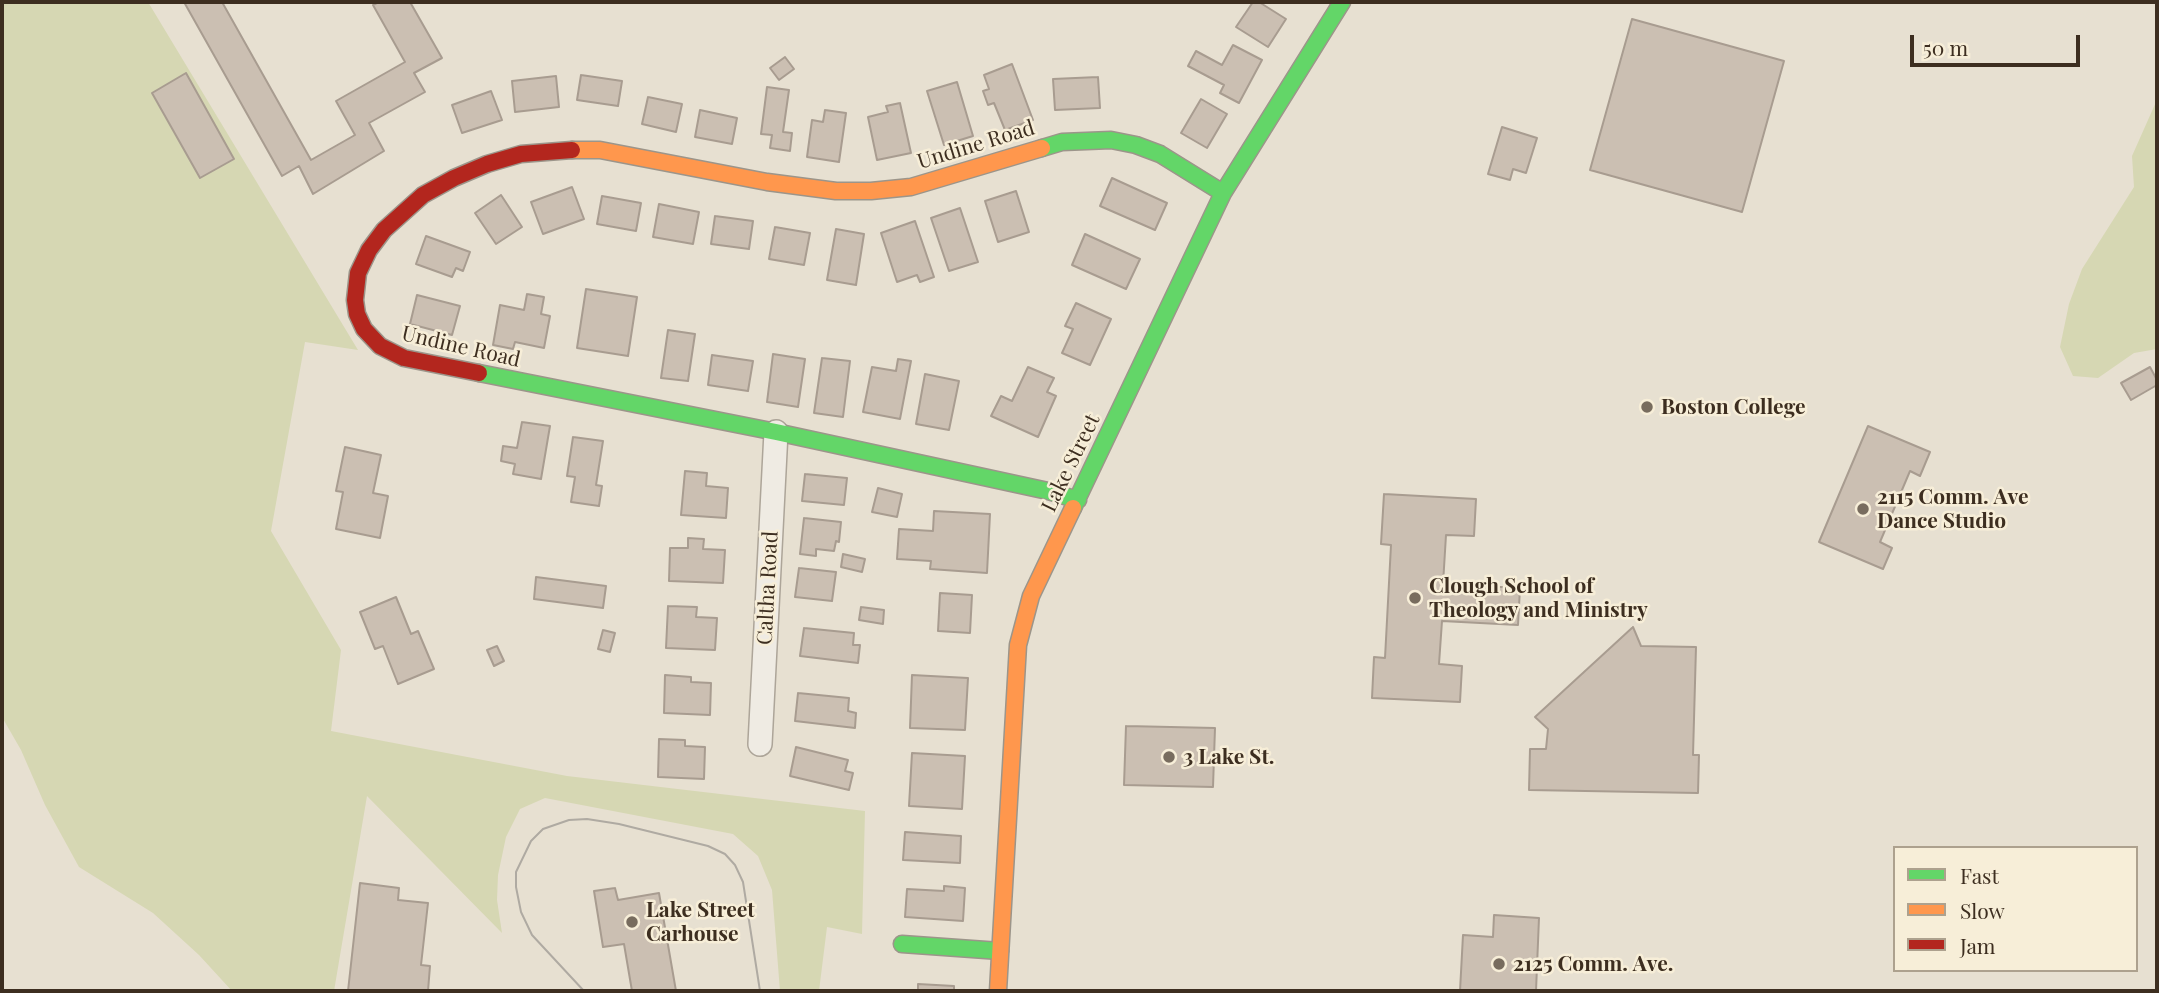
<!DOCTYPE html>
<html>
<head>
<meta charset="utf-8">
<style>
  body { margin:0 }
  #map { position:relative; width:2159px; height:993px; overflow:hidden; background:#e7e0d1; font-family:"Playfair Display",serif }
  canvas { display:block }
  .frame { position:absolute; inset:0; border:4px solid #3d2e20; pointer-events:none }
  .legend { position:absolute; left:1893px; top:846px; width:245px; height:126px; box-sizing:border-box; background:#f7eed8; border:2px solid #ada18e; margin:0; padding:9px 12px; list-style:none; font-size:21px; color:#3d2e20 }
  .legend li { display:flex; align-items:center; gap:14px; height:35px }
  .legend b { width:35px; border:2px solid #ada18e }
  .scale { position:absolute; left:1910px; top:35px; width:170px; height:32px; box-sizing:border-box; border:4px solid #3d2e20; border-top:0; padding-left:9px; font-size:21px; line-height:24px; white-space:nowrap; color:#3d2e20; -webkit-text-stroke:5px #f7eed8; paint-order:stroke }
</style>
</head>
<body>
<div id="map">
<canvas width="2159" height="993"></canvas>
<div class="frame"></div>
<ul class="legend">
<li><b style="height:9px;background:#63d668"></b>Fast</li>
<li><b style="height:9px;background:#ff974d"></b>Slow</li>
<li><b style="height:9px;background:#b3261e"></b>Jam</li>
</ul>
<div class="scale">50 m</div>
</div>
<script>
const ctx = document.querySelector('canvas').getContext('2d');
ctx.lineJoin = 'round';
function fillPath(path, color) { ctx.fillStyle = color; ctx.fill(path, 'evenodd'); }
const poly = rows => new Path2D(rows.map(r => 'M' + r).join(''));
function trace(path, color, width, dash) { ctx.strokeStyle = color; ctx.lineWidth = width; ctx.lineCap = dash ? 'butt' : 'round'; ctx.setLineDash(dash || []); ctx.stroke(path); }
function drawText(font, color, halo, rows, align = 'center') {
  ctx.font = font + ' "Playfair Display",serif'; ctx.lineWidth = 5; ctx.setLineDash([]); ctx.textBaseline = 'middle'; ctx.strokeStyle = halo; ctx.fillStyle = color; for (const [text, x, y, turn = 0] of rows) {
    ctx.save(); ctx.translate(x, y); ctx.rotate((+turn || 0) * Math.PI / 180); ctx.textAlign = isNaN(turn) ? turn : align; if (halo) ctx.strokeText(text, 0, 0); ctx.fillText(text, 0, 0); ctx.restore();
  }
}
const green = poly([
  [2,2,148,2,358,350,305,342,271,531,341,650,331,731,567,776,865,811,862,934,827,927,819,991,780,991,772,890,758,856,733,834,545,798,520,809,506,837,498,875,497,900,502,933,367,796,334,991,232,991,199,955,153,913,79,867,45,805,21,750,2,717],
  [2156,102,2157,349,2134,353,2098,378,2073,376,2060,347,2069,304,2082,269,2134,187,2132,156]
]);
const building = poly([
  [184,2,222,2,311,160,355,135,336,101,405,62,373,5,379,2,410,2,442,58,414,73,425,92,369,123,384,151,313,194,299,166,282,176,184,2],
  [1253,2,1259,2,1286,19,1268,47,1236,27,1253,2],
  [1632,19,1784,61,1742,212,1590,170,1632,19],
  [1233,45,1262,60,1239,103,1220,93,1224,85,1188,66,1196,51,1222,65,1233,45],
  [785,57,794,69,779,80,770,68,785,57],
  [1012,64,1033,120,1005,130,994,103,988,105,983,91,989,89,984,75,1012,64],
  [186,73,234,159,200,178,152,93,186,73],
  [581,75,622,81,618,106,577,100,581,75],
  [556,76,559,107,515,112,512,81,556,76],
  [1098,77,1100,108,1055,110,1053,79,1098,77],
  [957,82,973,136,944,145,927,91,957,82],
  [767,87,789,90,783,132,792,133,790,151,770,148,772,135,761,134,767,87],
  [491,91,502,120,462,133,452,105,491,91],
  [648,97,682,104,676,132,642,124,648,97],
  [1201,99,1227,114,1207,148,1181,133,1201,99],
  [900,103,911,153,877,160,868,117,888,112,886,106,900,103],
  [700,110,737,118,732,144,695,137,700,110],
  [825,110,846,113,839,162,807,157,812,120,823,122,825,110],
  [1502,127,1537,138,1526,173,1513,169,1510,180,1488,174,1502,127],
  [1112,178,1167,203,1155,230,1100,206,1112,178],
  [572,187,584,219,543,234,531,202,572,187],
  [1016,191,1029,232,998,242,985,201,1016,191],
  [501,195,522,227,496,244,475,213,501,195],
  [602,196,641,203,636,231,597,224,602,196],
  [659,204,699,212,693,244,653,237,659,204],
  [960,208,978,262,949,271,931,218,960,208],
  [715,216,753,221,749,249,711,244,715,216],
  [915,221,934,277,920,282,917,275,897,282,881,233,915,221],
  [775,227,810,233,804,265,769,259,775,227],
  [836,229,864,234,856,285,827,280,836,229],
  [1085,234,1140,259,1126,289,1072,265,1085,234],
  [426,236,470,252,463,271,456,268,452,277,416,264,426,236],
  [586,289,637,297,628,356,577,348,586,289],
  [527,294,544,297,541,314,550,316,544,348,515,342,513,349,493,345,500,305,524,310,527,294],
  [417,295,460,306,452,335,410,324,417,295],
  [1076,303,1111,319,1090,365,1062,353,1073,329,1065,326,1076,303],
  [668,330,695,334,688,381,661,378,668,330],
  [773,354,805,359,798,407,767,402,773,354],
  [712,355,753,361,748,391,708,385,712,355],
  [822,358,850,361,843,417,814,413,822,358],
  [898,359,911,361,900,419,863,412,872,367,896,371,898,359],
  [1028,367,1054,378,1047,392,1056,396,1038,437,991,416,1001,396,1012,401,1028,367],
  [2150,367,2157,380,2157,385,2131,400,2121,383,2150,367],
  [925,374,959,381,949,430,916,424,925,374],
  [522,422,550,426,541,479,513,474,515,464,501,461,503,446,517,448,522,422],
  [1868,426,1930,452,1920,476,1910,471,1880,542,1892,548,1883,569,1819,542,1868,426],
  [573,437,603,441,596,485,602,486,599,506,571,502,575,477,567,476,573,437],
  [345,447,381,455,373,493,388,496,380,538,336,529,343,492,336,491,345,447],
  [685,471,707,473,706,486,728,488,726,518,681,515,685,471],
  [805,474,847,478,844,505,802,501,805,474],
  [878,488,902,494,897,517,872,512,878,488],
  [1384,494,1476,499,1474,536,1446,535,1443,584,1520,588,1518,625,1442,621,1439,664,1462,666,1460,702,1372,698,1374,657,1385,658,1391,545,1381,544,1384,494],
  [934,511,990,514,987,573,930,569,931,561,897,559,899,529,933,531,934,511],
  [804,518,841,522,839,542,836,541,834,551,816,549,816,556,800,554,804,518],
  [688,538,704,539,703,549,725,550,723,583,669,581,670,548,688,548,688,538],
  [843,554,865,559,862,572,841,567,843,554],
  [799,568,836,572,832,601,795,597,799,568],
  [536,577,606,586,603,608,534,599,536,577],
  [940,593,972,595,970,633,938,631,940,593],
  [396,597,411,634,418,631,434,669,398,684,383,646,375,649,360,612,396,597],
  [668,606,697,607,696,617,717,618,715,650,666,648,668,606],
  [861,607,884,610,883,624,859,620,861,607],
  [1633,627,1641,646,1696,647,1693,755,1699,755,1698,793,1529,790,1530,749,1546,749,1548,729,1535,717,1633,627],
  [804,628,854,633,853,645,860,645,858,663,800,656,804,628],
  [603,630,615,633,610,652,598,649,603,630],
  [497,646,504,661,494,666,487,650,497,646],
  [665,675,691,677,691,682,711,683,710,715,664,713,665,675],
  [912,675,968,678,965,730,910,728,912,675],
  [798,693,849,698,848,711,856,713,855,728,795,721,798,693],
  [1126,726,1215,728,1213,787,1124,785,1126,726],
  [659,739,685,740,685,746,705,747,704,779,658,777,659,739],
  [796,747,848,760,845,771,853,773,849,790,790,776,796,747],
  [912,753,965,756,962,809,909,806,912,753],
  [905,832,961,836,960,863,903,860,905,832],
  [360,883,399,888,398,900,428,903,421,965,430,966,428,991,348,991,360,883],
  [944,886,965,888,963,921,905,917,907,889,944,891,944,886],
  [615,888,618,900,659,893,676,991,632,991,624,944,603,947,594,891,615,888],
  [1494,915,1539,918,1536,991,1460,991,1463,935,1493,937,1494,915],
  [918,984,954,986,954,991,918,991,918,984]
]);
const street = poly([
  [760,744,776,432]
]);
const fast = poly([
  [1042,148,1062,142,1111,140,1136,145,1160,154,1223,193],
  [479,373,776,432,1048,491,1078,500],
  [1073,508,1223,193,1342,2],
  [902,944,1000,951]
]);
const slow = poly([
  [572,150,600,150,767,182,836,191,871,191,911,187,1042,148],
  [998,991,1018,645,1031,596,1073,508]
]);
const jam = poly([
  [479,373,404,358,380,346,364,329,357,314,355,300,358,273,369,250,384,230,423,195,454,178,487,164,521,154,572,150]
]);
const tram = poly([
  [584,991,532,935,521,912,516,887,516,872,531,841,543,829,569,820,587,819,619,824,708,846,725,854,735,865,743,882,760,991]
]);
const markers = [
  [1647,407,7,"#786c5e"],
  [1863,509,7,"#786c5e"],
  [1415,598,7,"#786c5e"],
  [1169,757,7,"#786c5e"],
  [632,922,7,"#786c5e"],
  [1499,964,7,"#786c5e"]
];
const streetNames = [
  ["Undine Road",976,145,-17],
  ["Undine Road",461,347,13],
  ["Lake Street",1071,463,-64],
  ["Caltha Road",768,588,-87]
];
const poiNames = [
  ["Boston College",1661,407],
  ["2115 Comm. Ave",1877,497],
  ["Dance Studio",1877,521],
  ["Clough School of",1429,586],
  ["Theology and Ministry",1429,610],
  ["3 Lake St.",1183,757],
  ["Lake Street",646,910],
  ["Carhouse",646,934],
  ["2125 Comm. Ave.",1513,964]
];
fillPath(green, '#d6d7b3');
fillPath(building, '#cbbfb2');
trace(building, '#a89c90', 2);
trace(street, '#ada599', 26);
trace(fast, '#9c958a', 19);
trace(slow, '#9c958a', 19);
trace(jam, '#9c958a', 19);
trace(street, '#efebe3', 23);
trace(fast, '#63d668', 16);
trace(slow, '#ff974d', 16);
trace(jam, '#b3261e', 16);
trace(tram, '#afaaa2', 2);
for (const [x, y, r, color] of markers) { const dot = new Path2D(); dot.arc(x, y, r, 0, 2 * Math.PI); ctx.fillStyle = color; ctx.fill(dot); trace(dot, '#f7eed8', 2.5); }
drawText('21px', '#3d2e20', '#f7eed8', streetNames);
drawText('bold 21px', '#3d2e20', '#f7eed8', poiNames, 'left');
</script>
</body>
</html>
